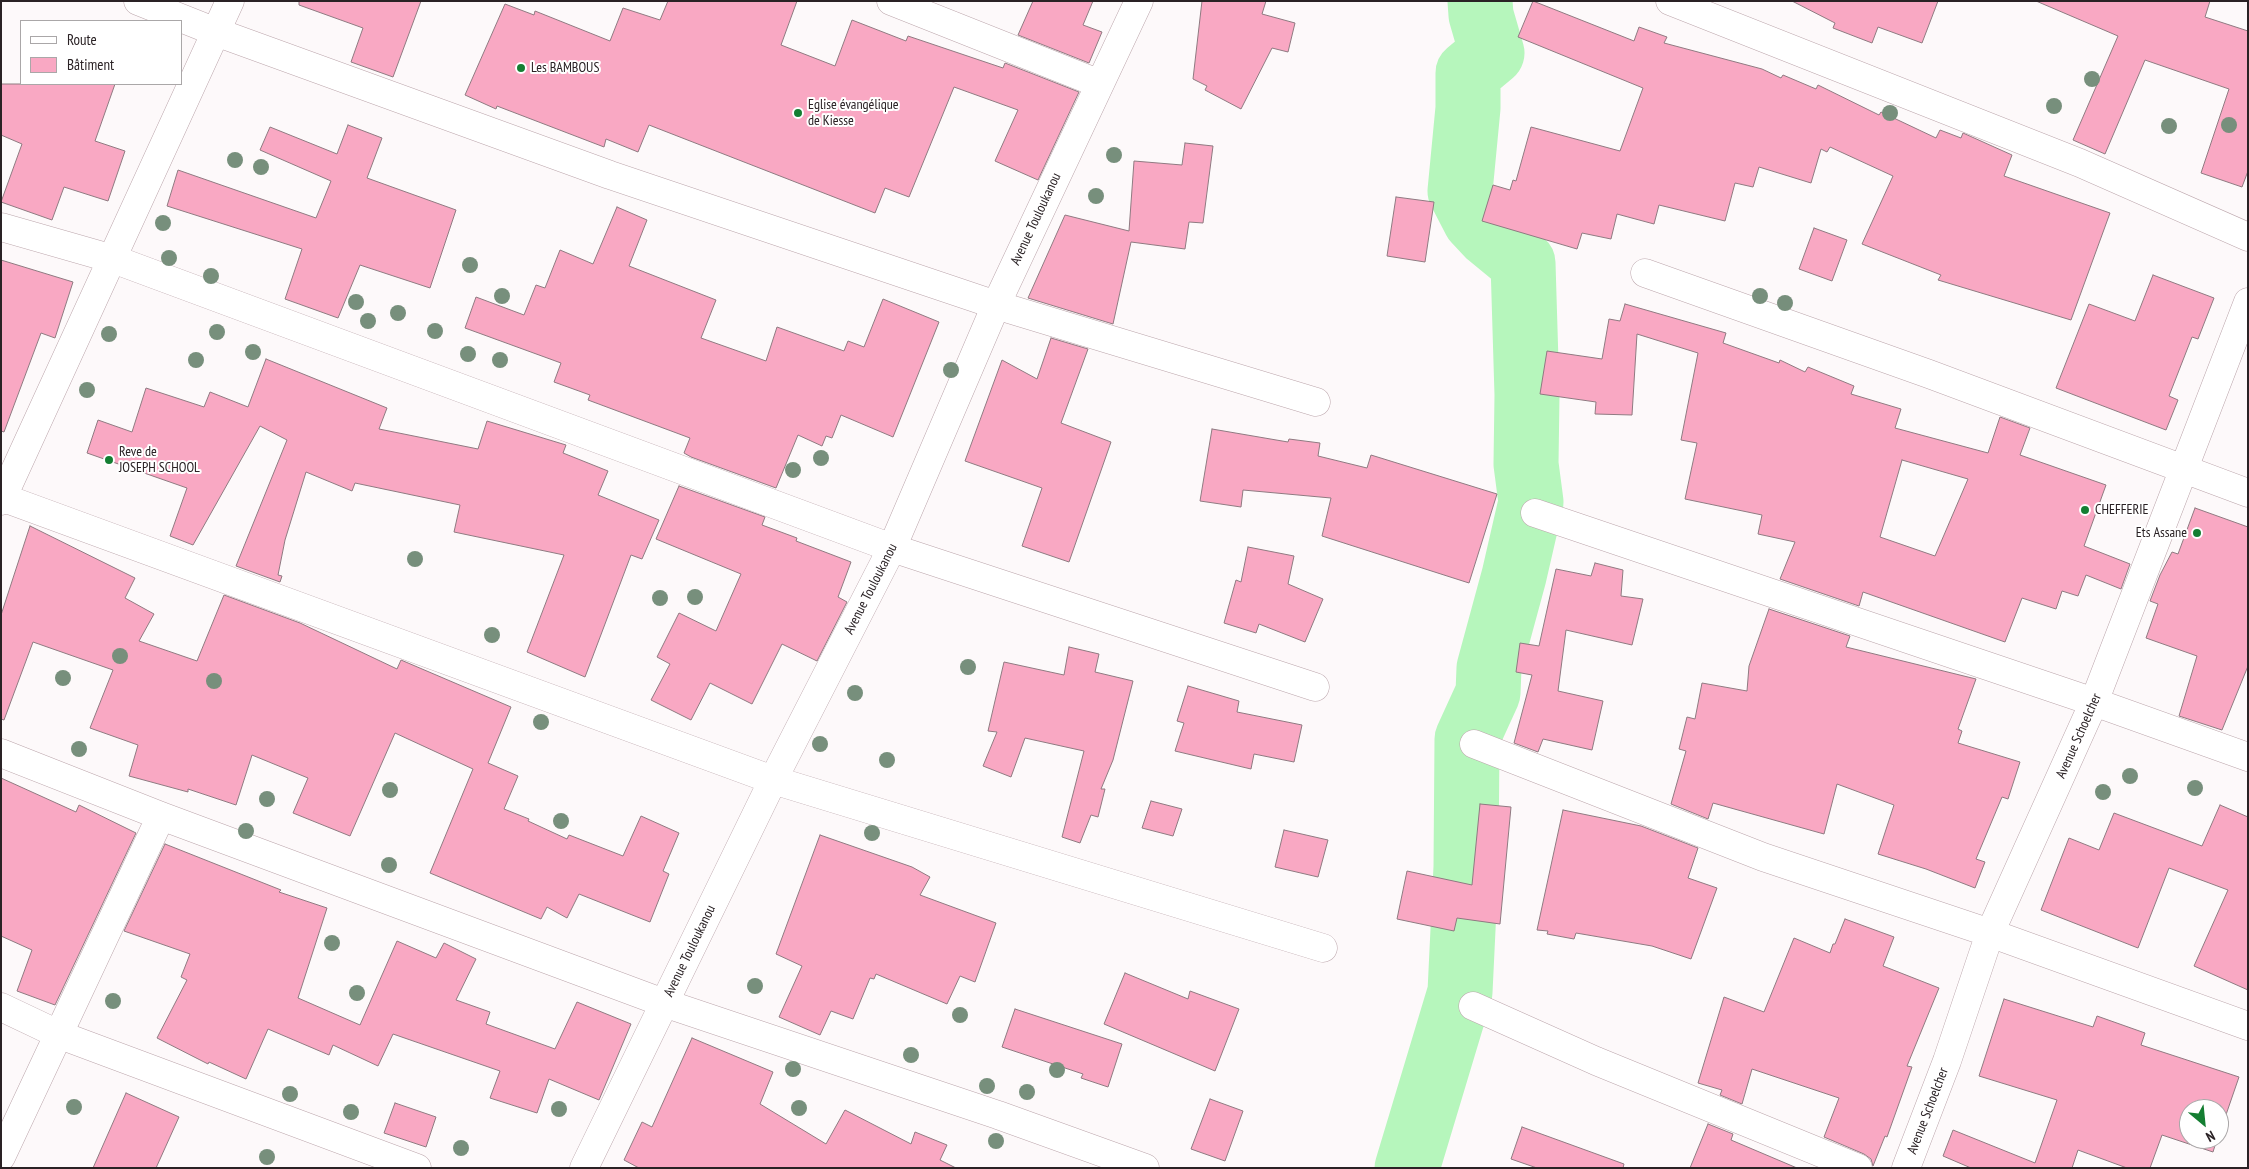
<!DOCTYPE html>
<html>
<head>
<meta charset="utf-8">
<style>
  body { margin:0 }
  #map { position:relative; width:2249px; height:1169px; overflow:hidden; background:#fdf9fa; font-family:"PT Sans Narrow",sans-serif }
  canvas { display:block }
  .frame { position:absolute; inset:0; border:2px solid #2a2225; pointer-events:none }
  .legend { position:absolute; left:20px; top:20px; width:162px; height:65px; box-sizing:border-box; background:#fff; border:1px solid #aaa7a8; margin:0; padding:6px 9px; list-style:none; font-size:15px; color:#2a2225 }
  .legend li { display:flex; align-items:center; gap:10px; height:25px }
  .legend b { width:25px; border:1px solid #aaa7a8 }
  .north { position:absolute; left:2179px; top:1099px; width:50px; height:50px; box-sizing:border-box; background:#fff; border:1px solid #aaa7a8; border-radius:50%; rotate:152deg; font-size:14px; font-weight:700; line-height:20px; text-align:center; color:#2a2225 }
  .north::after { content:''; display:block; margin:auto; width:18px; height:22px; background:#147e32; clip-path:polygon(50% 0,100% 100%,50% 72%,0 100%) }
</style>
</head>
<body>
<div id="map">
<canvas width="2249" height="1169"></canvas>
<div class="frame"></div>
<ul class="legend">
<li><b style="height:6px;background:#fff"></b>Route</li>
<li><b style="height:14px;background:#f9a8c3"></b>Bâtiment</li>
</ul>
<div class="north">N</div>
</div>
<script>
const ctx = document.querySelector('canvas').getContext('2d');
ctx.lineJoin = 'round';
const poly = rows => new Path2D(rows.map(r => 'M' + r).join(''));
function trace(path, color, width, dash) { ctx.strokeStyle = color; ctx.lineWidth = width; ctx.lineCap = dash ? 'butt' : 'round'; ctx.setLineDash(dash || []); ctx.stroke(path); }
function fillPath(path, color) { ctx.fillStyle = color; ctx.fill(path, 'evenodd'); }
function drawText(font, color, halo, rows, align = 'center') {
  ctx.font = font + ' "PT Sans Narrow",sans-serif'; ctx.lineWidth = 4; ctx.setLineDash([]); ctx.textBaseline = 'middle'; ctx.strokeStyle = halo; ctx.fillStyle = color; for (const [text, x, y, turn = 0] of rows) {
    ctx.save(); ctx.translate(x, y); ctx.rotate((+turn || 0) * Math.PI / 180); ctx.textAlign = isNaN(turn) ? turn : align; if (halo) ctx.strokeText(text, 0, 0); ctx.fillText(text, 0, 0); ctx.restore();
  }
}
const river = poly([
  [1407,1168,1460,992,1466,867,1467,739,1488,693,1489,668,1514,576,1531,502,1526,464,1527,395,1523,263,1489,235,1475,220,1460,191,1468,108,1468,73,1492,53,1481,15,1480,1]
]);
const building = poly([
  [299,1,421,1,393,77,351,62,363,28,299,5,299,1],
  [668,1,797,1,781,45,835,66,852,20,906,41,908,36,1003,68,1005,63,1079,92,1038,180,995,161,1018,110,954,87,909,197,885,188,875,213,649,125,638,152,606,139,604,147,497,106,496,109,465,95,505,4,534,15,535,11,610,41,623,8,660,20,668,1],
  [1033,1,1093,1,1083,25,1102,32,1089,63,1018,35,1033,1],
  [1202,1,1266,1,1262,14,1295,23,1288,52,1272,48,1241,109,1205,90,1207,86,1193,79,1202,1],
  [1533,1,1634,41,1639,27,1667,37,1664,43,1762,69,1781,78,1783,75,1816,89,1818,85,1879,115,1881,112,1936,138,1940,130,1961,138,1963,133,2012,155,2004,176,2110,213,2071,320,1938,280,1941,275,1862,244,1893,176,1830,147,1827,152,1821,149,1811,183,1759,167,1753,187,1735,183,1725,221,1659,205,1654,224,1617,214,1611,239,1582,233,1577,249,1482,221,1493,185,1510,190,1513,180,1516,181,1531,127,1620,151,1643,88,1518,37,1533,1],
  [1792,1,1938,1,1922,43,1878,27,1872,43,1833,28,1835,23,1792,1],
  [2036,1,2210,1,2205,17,2248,31,2248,171,2242,187,2201,173,2229,89,2145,60,2105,154,2073,140,2118,36,2036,1],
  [1,84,115,84,95,141,125,151,108,201,64,187,52,220,1,202,22,144,1,135,1,84],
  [348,125,382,138,367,178,456,210,430,288,360,265,338,318,285,299,302,249,167,206,178,170,316,218,331,181,260,150,270,127,337,154,348,125],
  [1185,143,1213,146,1203,223,1189,222,1185,249,1131,242,1113,324,1028,298,1065,215,1129,231,1134,161,1182,165,1185,143],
  [1396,197,1434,202,1425,262,1387,256,1396,197],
  [617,207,647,220,629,266,716,300,701,338,766,361,777,327,844,351,848,341,864,347,883,299,939,322,893,437,841,415,832,438,826,436,822,446,798,435,776,488,691,457,684,453,690,438,588,400,590,395,554,382,561,363,465,328,476,297,524,315,536,285,545,288,560,250,593,264,617,207],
  [1814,228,1847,240,1832,281,1799,269,1814,228],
  [1,260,73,282,55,338,41,333,4,432,1,431,1,260],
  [2153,275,2214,298,2198,339,2192,337,2169,396,2178,400,2166,430,2056,388,2089,304,2135,321,2153,275],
  [1625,304,1726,333,1723,343,1779,363,1780,360,1805,372,1808,367,1854,386,1851,394,1901,409,1895,428,1988,453,2000,417,2030,428,2020,455,2106,485,2084,546,2130,564,2121,589,2086,575,2078,596,2062,591,2056,609,2022,598,2005,642,1863,592,1859,606,1780,579,1795,542,1758,534,1762,515,1685,499,1697,443,1681,440,1698,353,1637,334,1632,415,1595,414,1596,402,1540,394,1547,351,1602,359,1609,319,1620,321,1625,304],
  [1902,460,1968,479,1935,556,1880,537,1902,460],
  [1051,338,1088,349,1061,423,1111,442,1069,562,1022,546,1042,488,965,461,1002,360,1037,379,1051,338],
  [266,359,387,408,379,429,478,449,487,421,566,445,563,453,608,471,598,495,659,520,642,559,631,555,585,677,527,652,564,555,454,532,460,505,355,483,352,491,306,472,285,540,278,575,282,576,280,582,236,566,287,440,260,426,193,545,170,536,187,488,87,453,98,420,132,432,146,388,204,407,210,392,248,407,266,359],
  [1212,429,1288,442,1289,439,1320,443,1318,456,1367,468,1371,455,1497,494,1469,583,1322,536,1331,498,1243,490,1241,507,1200,501,1212,429],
  [679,486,765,517,762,525,797,538,796,541,851,562,838,597,847,602,817,661,782,644,752,704,710,683,691,720,651,700,670,664,657,657,679,613,716,631,741,574,656,539,679,486],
  [2195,508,2248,527,2248,666,2222,730,2179,716,2197,656,2146,638,2158,604,2150,601,2160,575,2172,552,2178,554,2195,508],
  [30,526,135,578,125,598,154,614,139,641,197,661,224,595,300,623,397,669,401,660,511,707,488,763,518,776,504,809,529,819,528,821,567,839,569,835,623,856,641,816,679,833,663,871,669,874,650,922,579,894,567,918,547,907,541,919,430,873,473,769,395,733,350,836,293,813,308,778,252,755,236,805,188,789,188,792,129,776,138,745,90,728,113,670,33,642,4,720,1,719,1,615,30,526],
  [1248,547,1294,556,1288,584,1323,599,1305,642,1259,624,1256,633,1224,623,1236,580,1241,582,1248,547],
  [1595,563,1623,570,1621,596,1643,599,1632,645,1566,630,1558,691,1603,701,1592,750,1543,739,1538,752,1514,743,1532,675,1516,672,1520,643,1539,646,1556,569,1591,576,1595,563],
  [1769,609,1850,636,1846,647,1976,679,1958,729,1962,731,1958,743,2020,762,2008,799,2002,797,1976,859,1985,862,1975,888,1926,869,1878,854,1894,805,1837,784,1824,834,1713,803,1708,819,1671,804,1686,751,1679,749,1687,717,1695,719,1702,683,1747,691,1749,666,1769,609],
  [1069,647,1099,654,1095,672,1133,681,1113,760,1101,789,1105,789,1098,817,1091,815,1080,843,1062,837,1084,751,1025,738,1011,777,983,766,997,732,988,731,1004,662,1064,675,1069,647],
  [1188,686,1239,701,1237,712,1302,725,1294,762,1254,754,1251,769,1175,751,1184,723,1177,721,1188,686],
  [1,778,76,812,79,805,136,833,55,1005,17,991,32,950,1,936,1,778],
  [1151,801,1182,809,1173,836,1142,828,1151,801],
  [1480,804,1511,807,1500,924,1457,918,1454,931,1397,919,1407,871,1472,885,1480,804],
  [2220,805,2248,817,2248,990,2194,966,2228,890,2169,868,2138,948,2041,910,2069,838,2099,850,2114,813,2202,846,2220,805],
  [1563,810,1641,826,1698,848,1688,878,1717,888,1691,959,1652,946,1576,933,1574,939,1547,934,1548,931,1537,930,1563,810],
  [1284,830,1328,840,1318,877,1275,867,1284,830],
  [820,835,912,867,930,877,920,895,996,923,975,982,960,976,947,1004,876,974,874,979,870,978,853,1019,831,1011,820,1035,779,1017,802,966,776,954,820,835],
  [165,844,281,890,279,892,327,908,298,998,360,1025,397,941,436,958,444,943,476,959,456,1000,490,1012,486,1024,555,1049,577,1002,631,1024,599,1100,549,1079,537,1113,490,1098,500,1071,393,1034,378,1066,333,1045,329,1055,268,1029,246,1079,209,1062,208,1064,157,1038,187,980,181,977,190,954,124,931,165,844],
  [1845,919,1894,937,1883,966,1939,988,1907,1066,1912,1067,1887,1137,1885,1136,1873,1166,1871,1159,1864,1154,1824,1137,1839,1098,1752,1069,1742,1104,1720,1095,1722,1090,1698,1083,1724,997,1764,1012,1794,938,1830,953,1833,944,1835,944,1845,919],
  [1125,973,1188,999,1190,991,1239,1009,1215,1071,1104,1024,1125,973],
  [2004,999,2093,1027,2097,1016,2145,1033,2141,1045,2239,1077,2219,1135,2219,1109,2189,1109,2189,1139,2217,1139,2213,1152,2162,1135,2150,1168,2127,1168,2078,1150,2072,1168,1971,1168,1943,1156,1953,1130,2035,1163,2057,1100,1979,1076,2004,999],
  [1015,1009,1122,1044,1108,1087,1081,1078,1083,1074,1002,1047,1015,1009],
  [692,1038,773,1072,760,1104,826,1144,845,1110,911,1144,915,1132,947,1145,940,1160,956,1168,639,1168,624,1160,642,1122,652,1127,692,1038],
  [126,1093,179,1117,156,1168,93,1168,126,1093],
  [1210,1099,1243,1111,1225,1161,1191,1149,1210,1099],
  [395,1103,436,1117,426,1147,384,1133,395,1103],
  [1708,1124,1733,1134,1731,1140,1797,1168,1690,1168,1708,1124],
  [1522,1127,1624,1164,1623,1168,1537,1168,1511,1159,1522,1127]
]);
const street = poly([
  [138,1,216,32,610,175,996,305,1316,402],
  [891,1,1100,84],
  [1670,1,2080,163,2248,237],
  [1,227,113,259,892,548,1315,687],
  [1645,273,1929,374,2248,493],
  [1,497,773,780,1323,948],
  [1,501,230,1],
  [1535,513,2094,702,2248,757],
  [1474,744,1763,857,1990,933,2248,1026],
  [1,753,161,816,664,1003,998,1115,1145,1168],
  [1473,1006,1596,1061,1858,1168],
  [1,1007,60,1035,417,1168],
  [1,1157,161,816],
  [584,1168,773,780,892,548,996,305,1139,1],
  [1906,1168,1947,1061,1990,933,2094,702,2248,302]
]);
const trees = [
  [2092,79],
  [2054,106],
  [1890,113],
  [2229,125],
  [2169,126],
  [1114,155],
  [235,160],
  [261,167],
  [1096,196],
  [163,223],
  [169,258],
  [470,265],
  [211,276],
  [502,296],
  [1760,296],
  [356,302],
  [1785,303],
  [398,313],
  [368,321],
  [435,331],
  [217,332],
  [109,334],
  [253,352],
  [468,354],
  [196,360],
  [500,360],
  [951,370],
  [87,390],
  [821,458],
  [793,470],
  [415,559],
  [695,597],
  [660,598],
  [492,635],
  [120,656],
  [968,667],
  [63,678],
  [214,681],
  [855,693],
  [541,722],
  [820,744],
  [79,749],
  [887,760],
  [2130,776],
  [2195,788],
  [390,790],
  [2103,792],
  [267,799],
  [561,821],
  [246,831],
  [872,833],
  [389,865],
  [332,943],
  [755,986],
  [357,993],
  [113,1001],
  [960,1015],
  [911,1055],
  [793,1069],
  [1057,1070],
  [987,1086],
  [1027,1092],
  [290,1094],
  [74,1107],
  [799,1108],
  [559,1109],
  [351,1112],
  [996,1141],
  [461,1148],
  [267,1157]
];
const markers = [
  [521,68,5,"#147e32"],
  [798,113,5,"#147e32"],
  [109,460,5,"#147e32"],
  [2085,510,5,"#147e32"],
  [2197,533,5,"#147e32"]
];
const poiNames = [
  ["Les BAMBOUS",531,68],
  ["Eglise évangélique",808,105],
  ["de Kiesse",808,121],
  ["Reve de",119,452],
  ["JOSEPH SCHOOL",119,468],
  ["CHEFFERIE",2095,510],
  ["Ets Assane",2187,533,"right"]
];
const streetNames = [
  ["Avenue Touloukanou",1036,219,-65],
  ["Avenue Touloukanou",871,589,-63],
  ["Avenue Schoelcher",2079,736,-66],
  ["Avenue Touloukanou",690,951,-64],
  ["Avenue Schoelcher",1928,1111,-69]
];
trace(river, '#b6f6bc', 65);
fillPath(building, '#f9a8c3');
trace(building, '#8f7a81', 1);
trace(street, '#bca6ac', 29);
trace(street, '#fff', 28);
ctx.fillStyle = '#778f7c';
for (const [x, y] of trees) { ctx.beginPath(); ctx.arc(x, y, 8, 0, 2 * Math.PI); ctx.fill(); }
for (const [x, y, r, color] of markers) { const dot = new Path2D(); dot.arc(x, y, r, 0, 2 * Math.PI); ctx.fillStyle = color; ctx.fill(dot); trace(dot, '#fff', 2); }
drawText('14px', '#2a2225', '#fff', poiNames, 'left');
drawText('14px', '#2a2225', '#fff', streetNames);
</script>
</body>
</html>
